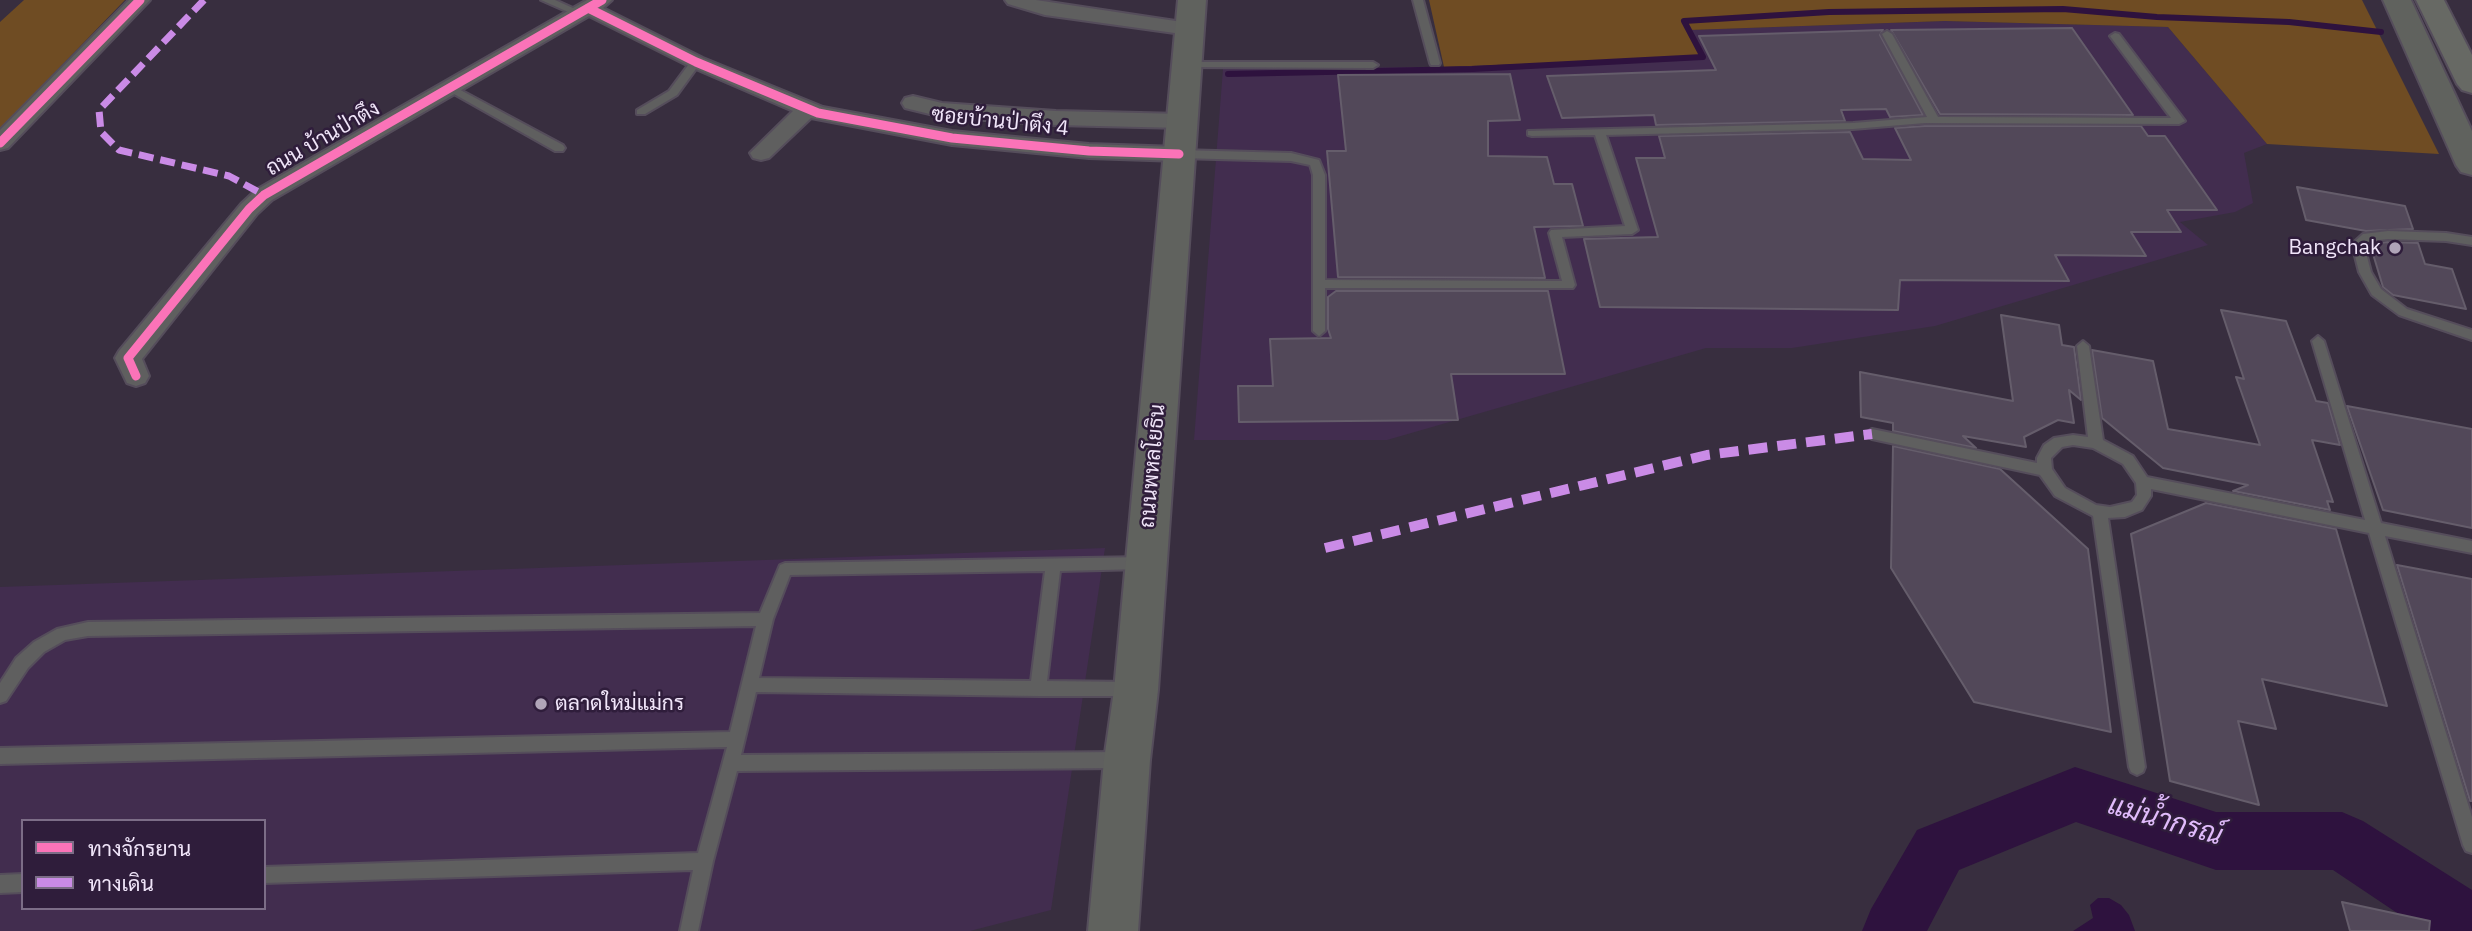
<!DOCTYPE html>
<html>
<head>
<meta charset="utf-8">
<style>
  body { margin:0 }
  #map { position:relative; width:2472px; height:931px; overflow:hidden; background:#382e3f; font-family:"IBM Plex Sans",Sarabun,sans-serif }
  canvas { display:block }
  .legend { position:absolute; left:21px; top:819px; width:245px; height:91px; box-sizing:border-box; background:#2f1d3b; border:2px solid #7c6d87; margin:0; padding:9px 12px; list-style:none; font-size:21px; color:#f0e5f9 }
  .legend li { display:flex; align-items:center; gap:14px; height:35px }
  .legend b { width:35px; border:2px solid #7c6d87 }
</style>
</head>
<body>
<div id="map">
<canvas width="2472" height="931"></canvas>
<ul class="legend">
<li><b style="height:9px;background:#fb73b8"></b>ทางจักรยาน</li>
<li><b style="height:9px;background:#ca8be6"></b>ทางเดิน</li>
</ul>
</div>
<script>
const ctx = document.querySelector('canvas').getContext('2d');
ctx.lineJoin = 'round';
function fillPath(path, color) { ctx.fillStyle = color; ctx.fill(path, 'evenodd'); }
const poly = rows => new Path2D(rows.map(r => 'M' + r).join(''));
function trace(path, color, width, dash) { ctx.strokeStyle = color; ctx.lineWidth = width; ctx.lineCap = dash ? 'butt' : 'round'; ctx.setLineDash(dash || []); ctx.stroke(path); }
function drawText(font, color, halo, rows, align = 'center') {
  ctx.font = font + ' "IBM Plex Sans",Sarabun,sans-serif'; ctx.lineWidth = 5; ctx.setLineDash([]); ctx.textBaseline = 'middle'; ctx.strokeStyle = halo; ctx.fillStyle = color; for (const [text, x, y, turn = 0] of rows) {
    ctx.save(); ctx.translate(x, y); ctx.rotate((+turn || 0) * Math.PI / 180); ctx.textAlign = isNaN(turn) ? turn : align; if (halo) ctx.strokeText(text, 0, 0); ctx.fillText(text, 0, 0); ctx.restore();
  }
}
const built = poly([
  [1945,21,2168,27,2267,144,2244,153,2253,203,2235,212,2180,222,2208,245,1935,326,1792,348,1706,348,1387,440,1194,440,1223,69,1444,67,1703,57,1689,30],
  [1105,548,1051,910,970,931,0,931,0,587],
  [23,821,264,821,264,908,23,908]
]);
const green = poly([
  [24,0,125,0,0,129,0,22],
  [1429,0,2362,0,2439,154,2267,144,2168,27,1945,21,1690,30,1703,57,1444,67]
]);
const water = poly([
  [2098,898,2109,898,2121,905,2129,915,2135,931,2073,931,2093,918,2090,905]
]);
const stream = poly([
  [1228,74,1472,69,1703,57,1684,21,1829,12,2063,9,2157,17,2289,22,2381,32]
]);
const river = poly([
  [2075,767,2216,812,2342,812,2363,821,2472,890,2472,931,2424,931,2333,870,2216,870,2076,822,1959,870,1927,931,1862,931,1871,909,1917,830,2075,767]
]);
const building = poly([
  [2072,28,2133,115,1940,114,1891,30,2072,28],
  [1883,30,1880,35,1923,115,1890,117,1886,109,1841,110,1845,121,1656,125,1654,115,1562,118,1547,76,1716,70,1699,36,1883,30],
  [1510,74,1520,120,1488,121,1488,156,1547,157,1554,184,1572,184,1583,226,1534,227,1545,278,1338,277,1327,151,1346,151,1338,75,1510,74],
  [1925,126,2141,126,2148,136,2165,136,2217,210,2167,210,2181,232,2131,232,2146,256,2055,255,2069,281,1900,280,1898,310,1600,307,1584,239,1658,237,1636,158,1665,158,1659,136,1850,132,1863,159,1911,160,1895,128,1925,126],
  [2297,187,2405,206,2413,229,2366,231,2306,220,2297,187],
  [2388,242,2418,243,2425,264,2452,269,2466,309,2393,295,2383,287,2370,244,2388,242],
  [1336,291,1548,291,1565,374,1451,374,1458,420,1239,422,1238,386,1273,386,1270,339,1331,338,1328,329,1328,297,1336,291],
  [2221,310,2286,321,2316,401,2328,403,2340,445,2312,440,2333,502,2327,501,2330,510,2233,491,2248,485,2163,468,2102,418,2092,350,2153,361,2168,429,2260,445,2236,377,2244,379,2221,310],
  [2001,315,2059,325,2062,345,2074,347,2081,400,2069,390,2074,423,2058,420,2024,437,2026,447,1963,436,1976,448,1893,431,1893,423,1861,417,1860,372,2013,401,2001,315],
  [2347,406,2472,429,2472,528,2383,510,2347,406],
  [1893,446,2000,469,2088,549,2111,732,1974,702,1891,568,1893,446],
  [2206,503,2336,529,2387,706,2262,679,2276,729,2238,721,2259,805,2170,781,2131,534,2206,503],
  [2397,565,2472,579,2472,801,2470,801,2397,565],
  [2342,902,2430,921,2429,931,2350,931,2342,902]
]);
const service = poly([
  [541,0,555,0,584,13,575,15,541,0],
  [1413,0,1423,0,1440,63,1439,65,1431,65,1430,63,1413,0],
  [1887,31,1892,34,1938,117,2171,118,2110,36,2115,33,2119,34,2185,121,2179,124,1925,123,1853,129,1606,135,1638,230,1632,234,1562,237,1575,285,1573,288,1325,288,1325,331,1319,336,1313,331,1313,175,1310,165,1291,161,1179,158,1173,154,1179,150,1291,153,1319,160,1325,175,1325,280,1562,281,1549,233,1551,230,1625,226,1595,135,1532,136,1528,135,1528,131,1853,123,1927,117,1882,34,1887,31],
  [696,59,701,62,677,95,645,114,637,114,637,110,669,91,692,60,696,59],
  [1185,62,1373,62,1378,65,1373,68,1181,67,1181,63,1185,62],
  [451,85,563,145,565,148,563,151,555,151,447,90,447,86,451,85],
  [2388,231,2446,233,2472,237,2472,245,2446,241,2388,239,2370,241,2364,245,2371,272,2381,289,2407,309,2472,330,2472,340,2399,315,2372,295,2359,272,2352,244,2363,234,2388,231],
  [2318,336,2324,341,2381,523,2472,541,2472,553,2385,536,2472,817,2472,853,2466,851,2463,845,2369,533,2151,489,2151,496,2142,510,2125,517,2108,518,2145,767,2143,772,2137,775,2131,772,2129,767,2093,516,2055,496,2040,475,1872,439,1865,434,1872,429,2037,463,2037,458,2044,445,2054,438,2073,435,2088,437,2077,346,2083,341,2089,346,2103,440,2133,456,2147,477,2365,520,2312,341,2318,336],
  [2073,445,2093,448,2123,464,2136,483,2137,495,2132,502,2110,507,2096,505,2065,488,2052,469,2051,458,2062,447,2073,445],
  [1144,557,1149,559,1151,563,1149,567,1144,569,1060,571,1047,681,1131,682,1137,684,1139,689,1137,694,1131,696,1038,696,756,692,741,755,1122,752,1128,755,1130,760,1128,765,1122,768,737,771,713,861,698,931,680,931,693,870,264,883,264,867,698,853,727,747,0,764,0,748,730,732,756,626,88,636,65,640,44,652,28,668,6,701,0,703,0,683,16,658,34,642,57,629,88,622,760,613,780,565,785,563,1144,557],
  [1045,571,1031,681,759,678,773,619,790,575,1045,571],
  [23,874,23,892,0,893,0,875,23,874]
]);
const minor = poly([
  [129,0,150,0,8,148,0,150,0,130,129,0],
  [587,0,612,0,603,8,703,58,823,107,952,131,1089,144,1179,147,1187,149,1190,154,1187,159,1179,161,1089,158,952,145,811,118,769,158,761,160,753,158,750,153,793,111,689,66,589,16,272,200,257,214,142,359,149,376,145,383,136,386,127,383,115,358,119,351,241,204,256,190,587,0],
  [1005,0,1036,0,1189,23,1196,25,1199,29,1196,33,1189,35,1045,15,1008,4,1005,0],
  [913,96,942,103,1056,111,1182,114,1190,116,1193,121,1190,126,1182,128,1056,125,942,117,905,108,902,103,905,98,913,96]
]);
const secondary = poly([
  [1178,0,1206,0,1158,690,1150,760,1138,931,1088,931,1104,760,1114,690,1178,0],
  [2383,0,2411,0,2472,131,2472,175,2461,172,2456,165,2383,0]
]);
const primary = poly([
  [2416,0,2444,0,2472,55,2472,93,2462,90,2457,84,2416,0]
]);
const quietFar1 = poly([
  [204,0,99,110,101,132,119,150,229,176,264,195]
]);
const quiet = poly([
  [1325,548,1707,455,1872,434]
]);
const cycleway = poly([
  [588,8,696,62,818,113,952,138,1089,151,1179,154],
  [0,143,140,0],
  [136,376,128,358,249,209,264,195,602,0]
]);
const markers = [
  [2395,248,7,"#b0a5b8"],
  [541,704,7,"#b0a5b8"]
];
const streetNames = [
  ["ซอยบ้านป่าตึง 4",1000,122,6],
  ["ถนน บ้านป่าตึง",323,139,-30],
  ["ถนนพหลโยธิน",1153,466,-85]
];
const poiNames = [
  ["Bangchak",2381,248],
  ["ตลาดใหม่แม่กร",555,704,"left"]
];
const nearWaternames = [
  ["แม่น้ำกรณ์",2165,821,16]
];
fillPath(built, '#422d4f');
fillPath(green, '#6f4c23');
fillPath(water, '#2e123e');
trace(stream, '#2e123e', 6);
fillPath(river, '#2e123e');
fillPath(building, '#524859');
trace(building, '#655d6b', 2);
trace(service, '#554d5b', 4);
trace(minor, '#554d5b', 4);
trace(secondary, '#554d5b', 4);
trace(primary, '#554d5b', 4);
fillPath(service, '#5f5f5f');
fillPath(minor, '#5f5f5f');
fillPath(secondary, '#60625e');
fillPath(primary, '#676964');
trace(quietFar1, '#ca8be6', 7, [15, 7]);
trace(quiet, '#ca8be6', 10, [19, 10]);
trace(cycleway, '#fb73b8', 9);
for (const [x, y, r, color] of markers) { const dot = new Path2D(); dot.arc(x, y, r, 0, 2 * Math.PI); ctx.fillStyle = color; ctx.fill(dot); trace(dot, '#2f1d3b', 2.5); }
drawText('21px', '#f0e5f9', '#2f1d3b', streetNames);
drawText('21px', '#f0e5f9', '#2f1d3b', poiNames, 'right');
drawText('italic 28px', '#e0bbfb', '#2f1d3b', nearWaternames);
</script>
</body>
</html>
